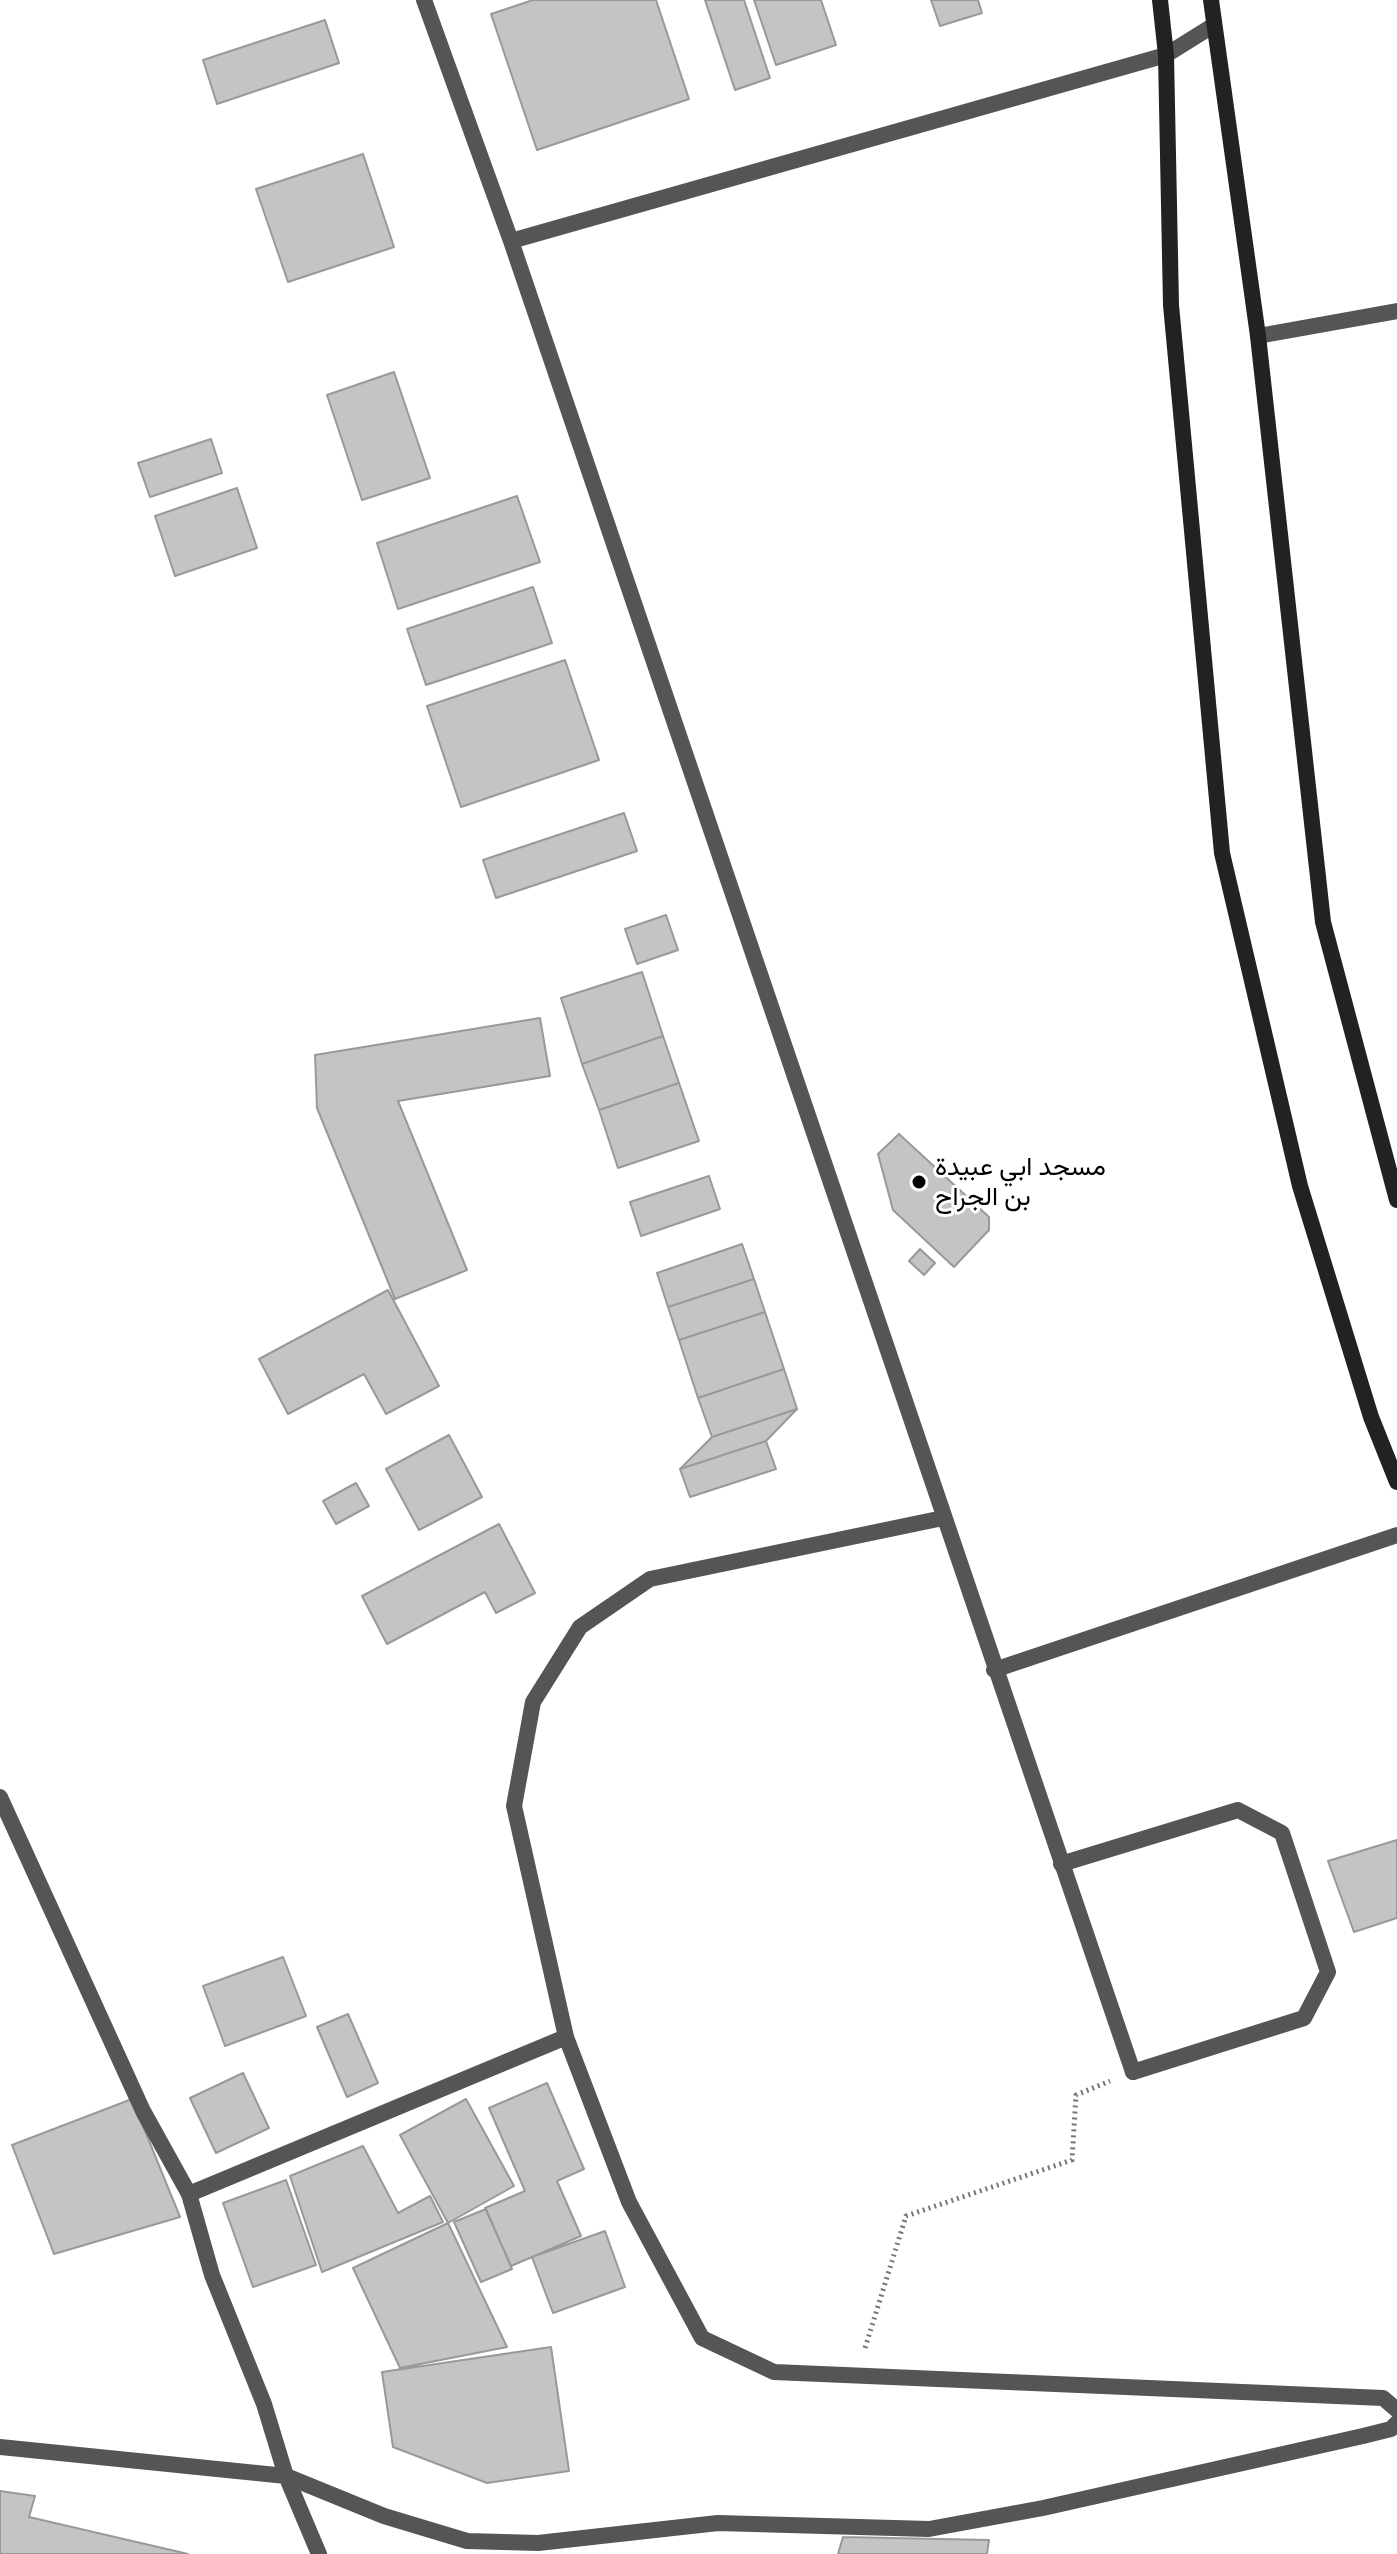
<!DOCTYPE html>
<html>
<head>
<meta charset="utf-8">
<style>
  body { margin:0 }
  canvas { display:block; background:#fff }
</style>
</head>
<body>
<canvas width="1397" height="2554"></canvas>
<script>
const ctx = document.querySelector('canvas').getContext('2d');
ctx.lineJoin = 'round';
function fillPath(path, color) { ctx.fillStyle = color; ctx.fill(path, 'evenodd'); }
const poly = rows => new Path2D(rows.map(r => 'M' + r).join(''));
function trace(path, color, width, dash) { ctx.strokeStyle = color; ctx.lineWidth = width; ctx.lineCap = dash ? 'butt' : 'round'; ctx.setLineDash(dash || []); ctx.stroke(path); }
function drawText(font, color, halo, rows, align = 'center') {
  ctx.font = font + ' "Public Sans",Vazirmatn,sans-serif'; ctx.lineWidth = 6; ctx.setLineDash([]); ctx.textBaseline = 'middle'; ctx.strokeStyle = halo; ctx.fillStyle = color; for (const [text, x, y, turn = 0] of rows) {
    ctx.save(); ctx.translate(x, y); ctx.rotate((+turn || 0) * Math.PI / 180); ctx.textAlign = isNaN(turn) ? turn : align; if (halo) ctx.strokeText(text, 0, 0); ctx.fillText(text, 0, 0); ctx.restore();
  }
}
const building = poly([
  [533,0,656,0,689,99,537,150,491,14,533,0],
  [705,0,744,0,770,78,735,90,705,0],
  [754,0,821,0,836,45,776,65,754,0],
  [931,0,978,0,982,13,940,26,931,0],
  [325,20,339,63,217,104,203,60,325,20],
  [363,154,394,247,288,282,256,189,363,154],
  [394,372,430,478,362,500,327,395,394,372],
  [211,439,222,473,150,497,138,463,211,439],
  [237,488,257,548,175,576,155,516,237,488],
  [517,496,540,562,398,609,377,543,517,496],
  [533,587,552,643,426,685,407,629,533,587],
  [565,660,599,760,461,807,427,706,565,660],
  [624,813,637,851,496,898,483,860,624,813],
  [666,915,678,950,637,964,625,929,666,915],
  [642,972,663,1036,582,1064,561,998,642,972],
  [540,1018,550,1076,398,1101,467,1270,395,1299,317,1108,315,1055,540,1018],
  [663,1036,679,1083,599,1110,582,1064,663,1036],
  [679,1083,699,1141,618,1168,599,1110,679,1083],
  [899,1134,989,1217,989,1230,954,1267,893,1210,878,1154,899,1134],
  [709,1176,720,1209,641,1236,630,1202,709,1176],
  [742,1244,754,1279,668,1307,657,1273,742,1244],
  [920,1249,935,1263,924,1275,909,1261,920,1249],
  [754,1279,765,1312,679,1340,668,1307,754,1279],
  [388,1290,439,1386,386,1414,364,1374,288,1414,259,1359,388,1290],
  [765,1312,784,1369,698,1398,679,1340,765,1312],
  [784,1369,797,1409,712,1437,698,1398,784,1369],
  [797,1409,766,1441,680,1469,712,1437,797,1409],
  [449,1435,482,1497,419,1530,386,1469,449,1435],
  [766,1441,776,1469,690,1497,680,1469,766,1441],
  [356,1483,369,1506,336,1524,323,1501,356,1483],
  [499,1524,535,1593,496,1613,485,1592,387,1644,362,1596,499,1524],
  [1397,1840,1397,1918,1354,1932,1328,1861,1397,1840],
  [283,1957,306,2016,225,2046,203,1986,283,1957],
  [348,2014,378,2083,347,2097,317,2027,348,2014],
  [243,2073,269,2128,216,2153,190,2098,243,2073],
  [547,2083,584,2169,557,2181,581,2236,511,2266,485,2208,525,2191,489,2108,547,2083],
  [132,2099,180,2217,54,2254,12,2145,132,2099],
  [466,2099,514,2186,448,2223,400,2135,466,2099],
  [363,2146,398,2213,430,2196,443,2222,322,2272,290,2176,363,2146],
  [286,2180,316,2265,253,2287,223,2203,286,2180],
  [486,2209,512,2269,481,2282,454,2222,486,2209],
  [448,2223,507,2347,400,2368,353,2268,448,2223],
  [605,2231,625,2287,553,2313,532,2257,605,2231],
  [551,2347,569,2471,487,2483,393,2447,382,2372,551,2347],
  [0,2491,35,2496,29,2517,188,2554,0,2554,0,2491],
  [843,2537,989,2540,987,2554,838,2554,843,2537]
]);
const path = poly([
  [865,2348,906,2216,1072,2160,1076,2095,1110,2081]
]);
const service = poly([
  [1061,1864,1238,1810,1282,1833,1328,1972,1304,2018,1133,2072],
  [189,2194,566,2037,629,2202,702,2338,774,2372,1383,2398,1397,2410],
  [286,2476,384,2516,467,2541,538,2543,718,2523,929,2529,1043,2508,1363,2436,1391,2429,1397,2423]
]);
const minor = poly([
  [424,0,511,241,1133,2072],
  [511,241,1166,55,1214,25],
  [1258,336,1397,311],
  [994,1670,1397,1535],
  [0,1797,143,2111,189,2194,212,2275,264,2404,286,2476,319,2554],
  [566,2037,514,1806,533,1702,580,1627,650,1579,943,1518],
  [0,2447,286,2476]
]);
const secondary = poly([
  [1160,0,1166,55,1171,305,1222,853,1300,1186,1371,1417,1397,1482],
  [1211,0,1258,336,1323,922,1397,1200]
]);
const markers = [
  [919,1182,8,"#000"]
];
const poiNames = [
  ["مسجد ابي عبيدة",935,1167],
  ["بن الجراح",935,1197]
];
fillPath(building, '#c4c4c4');
trace(building, '#999', 2);
trace(path, '#777', 5, [2, 4]);
trace(service, '#555', 16);
trace(minor, '#555', 16);
trace(secondary, '#222', 16);
for (const [x, y, r, color] of markers) { const dot = new Path2D(); dot.arc(x, y, r, 0, 2 * Math.PI); ctx.fillStyle = color; ctx.fill(dot); trace(dot, '#fff', 3); }
drawText('26px', '#000', '#fff', poiNames, 'left');
</script>
</body>
</html>
